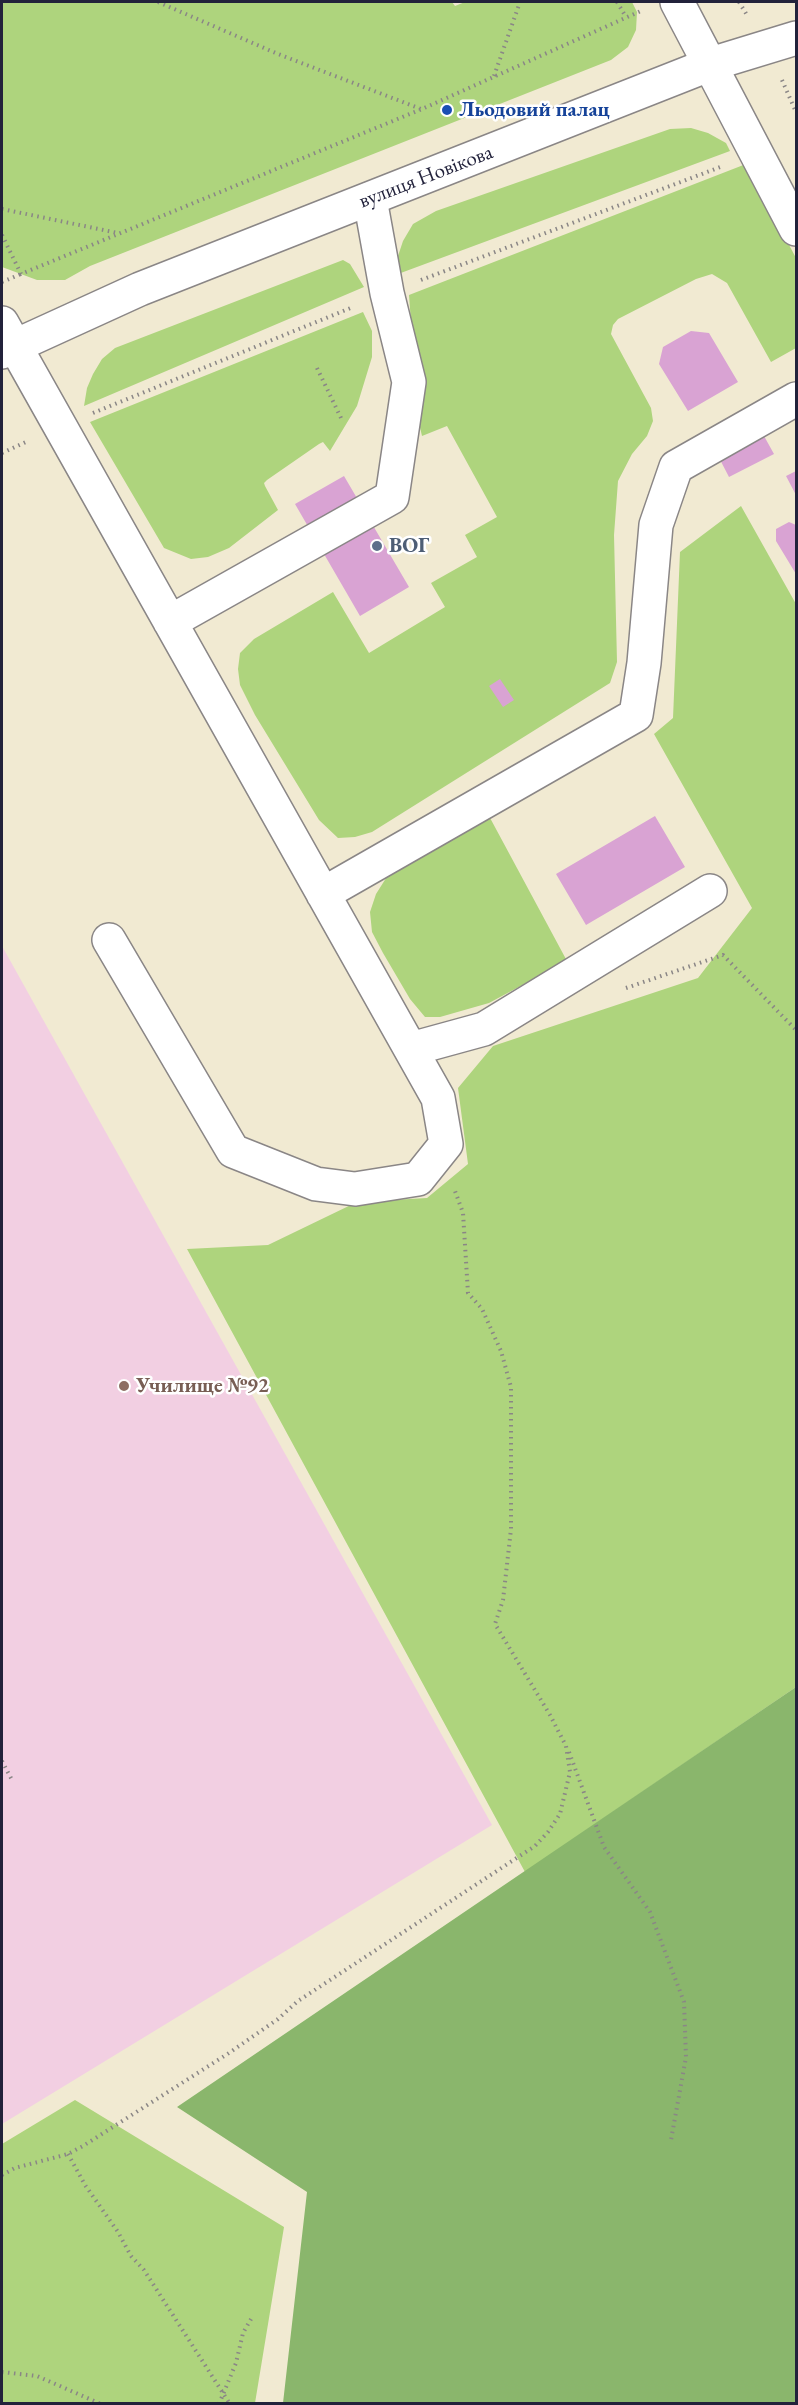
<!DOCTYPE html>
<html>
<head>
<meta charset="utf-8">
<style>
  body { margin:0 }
  #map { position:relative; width:798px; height:2405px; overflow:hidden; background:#f1ead2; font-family:"EB Garamond",serif }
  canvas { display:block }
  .frame { position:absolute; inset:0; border:3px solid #22223b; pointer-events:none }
</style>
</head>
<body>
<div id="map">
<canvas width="798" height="2405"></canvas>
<div class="frame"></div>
</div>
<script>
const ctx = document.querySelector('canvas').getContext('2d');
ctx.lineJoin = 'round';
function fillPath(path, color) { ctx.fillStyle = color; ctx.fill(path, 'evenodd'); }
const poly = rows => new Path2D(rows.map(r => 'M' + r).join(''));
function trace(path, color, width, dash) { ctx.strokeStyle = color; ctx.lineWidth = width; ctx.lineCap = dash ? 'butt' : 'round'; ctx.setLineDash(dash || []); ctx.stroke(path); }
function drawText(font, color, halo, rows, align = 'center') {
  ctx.font = font + ' "EB Garamond",serif'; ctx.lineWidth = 5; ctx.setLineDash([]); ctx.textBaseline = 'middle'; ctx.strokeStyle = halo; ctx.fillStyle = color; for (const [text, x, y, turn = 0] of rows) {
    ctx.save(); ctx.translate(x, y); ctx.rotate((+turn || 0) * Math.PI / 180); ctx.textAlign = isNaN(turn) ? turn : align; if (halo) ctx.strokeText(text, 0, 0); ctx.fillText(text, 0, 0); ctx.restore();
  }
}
const built = poly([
  [2,946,492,1825,2,2124]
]);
const green = poly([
  [2,2,452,2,455,6,465,2,632,2,637,12,636,30,628,47,611,60,90,266,65,280,37,280,2,267],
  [691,128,708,133,726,143,730,151,398,274,398,256,403,241,413,224,436,211,670,129],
  [746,164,796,258,796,348,771,362,727,283,712,274,696,279,618,319,613,325,611,334,651,408,653,421,647,436,632,454,618,481,614,535,617,662,610,683,372,832,355,837,338,838,319,820,255,715,240,685,238,669,240,653,254,639,333,592,369,653,445,607,431,583,477,557,465,535,497,517,447,426,422,436,418,419,409,295],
  [343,260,350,264,364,287,84,406,87,388,93,374,102,359,115,348],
  [363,312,372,331,372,357,357,406,330,451,323,442,319,444,267,480,264,483,265,486,278,510,229,548,208,557,191,559,164,548,90,422],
  [741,506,796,604,796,1687,525,1872,187,1249,268,1245,357,1202,427,1198,468,1164,458,1088,493,1046,698,978,752,908,654,734,673,718,680,552],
  [489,816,567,961,489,1003,440,1017,425,1017,410,999,383,953,372,932,370,912,376,894,395,864],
  [75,2100,284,2227,255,2403,2,2403,2,2144]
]);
const forest = poly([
  [796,1687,796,2403,283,2403,307,2192,177,2107]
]);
const building = poly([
  [691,331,709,333,738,382,688,411,659,364,663,347],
  [759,427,774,454,729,477,715,450],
  [796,471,796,495,786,476],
  [344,476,409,587,360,616,295,504],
  [789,522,796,525,796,574,776,541,776,529],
  [500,679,514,700,503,707,489,686],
  [655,816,685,867,586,925,556,874]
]);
const path = poly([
  [158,2,278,54,421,109],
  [617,2,626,17],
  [739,2,747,15],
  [494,76,520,2],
  [782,80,796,112],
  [2,209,118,233],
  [2,235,21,274,422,109,643,10],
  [421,280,723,166],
  [2,282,21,274],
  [317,368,341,418],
  [93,413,353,307],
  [2,453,28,441],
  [626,988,723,955,796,1030],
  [569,1752,604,1847,650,1912,684,2002,686,2057,671,2140],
  [2,1761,12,1780],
  [68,2154,85,2185,118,2232,131,2256,144,2270,230,2404],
  [2,2175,15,2168,68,2154,83,2146,229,2053,278,2019,298,2001,535,1846,548,1832,560,1814,570,1772,566,1746,550,1715,495,1624,503,1600,511,1529,511,1387,501,1351,482,1309,468,1293,463,1213,455,1191],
  [2,2372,37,2376,101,2404],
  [219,2404,236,2363,243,2333,251,2319]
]);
const minor = poly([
  [677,2,796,229],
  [2,323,438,1098,446,1144,418,1179,355,1189,316,1184,233,1151,109,940],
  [170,622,392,497,409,382,387,293,370,199],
  [323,894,636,715,644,663,656,525,676,467,796,399],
  [411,1049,484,1029,710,891]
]);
const major = poly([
  [2,352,140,289,711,64,796,38]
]);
const markers = [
  [447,110,6,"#1a4fb4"],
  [377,546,6,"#5c6f8a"],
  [124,1386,6,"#8d6e63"]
];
const transitNames = [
  ["Льодовий палац",459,110]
];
const streetNames = [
  ["вулиця Новікова",426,177,-21]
];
const serviceNames = [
  ["ВОГ",389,546]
];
const educationNames = [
  ["Училище №92",136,1386]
];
fillPath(built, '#f2cfe2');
fillPath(green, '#aed47d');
fillPath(forest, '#8ab66c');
fillPath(building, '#d9a3d3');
trace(minor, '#8a8686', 36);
trace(major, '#8a8686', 36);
trace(path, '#8a8686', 4, [1.5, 4.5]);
trace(minor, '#fff', 33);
trace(major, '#fff', 33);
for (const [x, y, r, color] of markers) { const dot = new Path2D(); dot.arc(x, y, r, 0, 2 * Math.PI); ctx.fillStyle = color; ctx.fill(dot); trace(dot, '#fff', 2); }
drawText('bold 21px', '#164399', '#fff', transitNames, 'left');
drawText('21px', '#22223b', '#fff', streetNames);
drawText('bold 21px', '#4e5e75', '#fff', serviceNames, 'left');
drawText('bold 21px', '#785e54', '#fff', educationNames, 'left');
</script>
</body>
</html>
